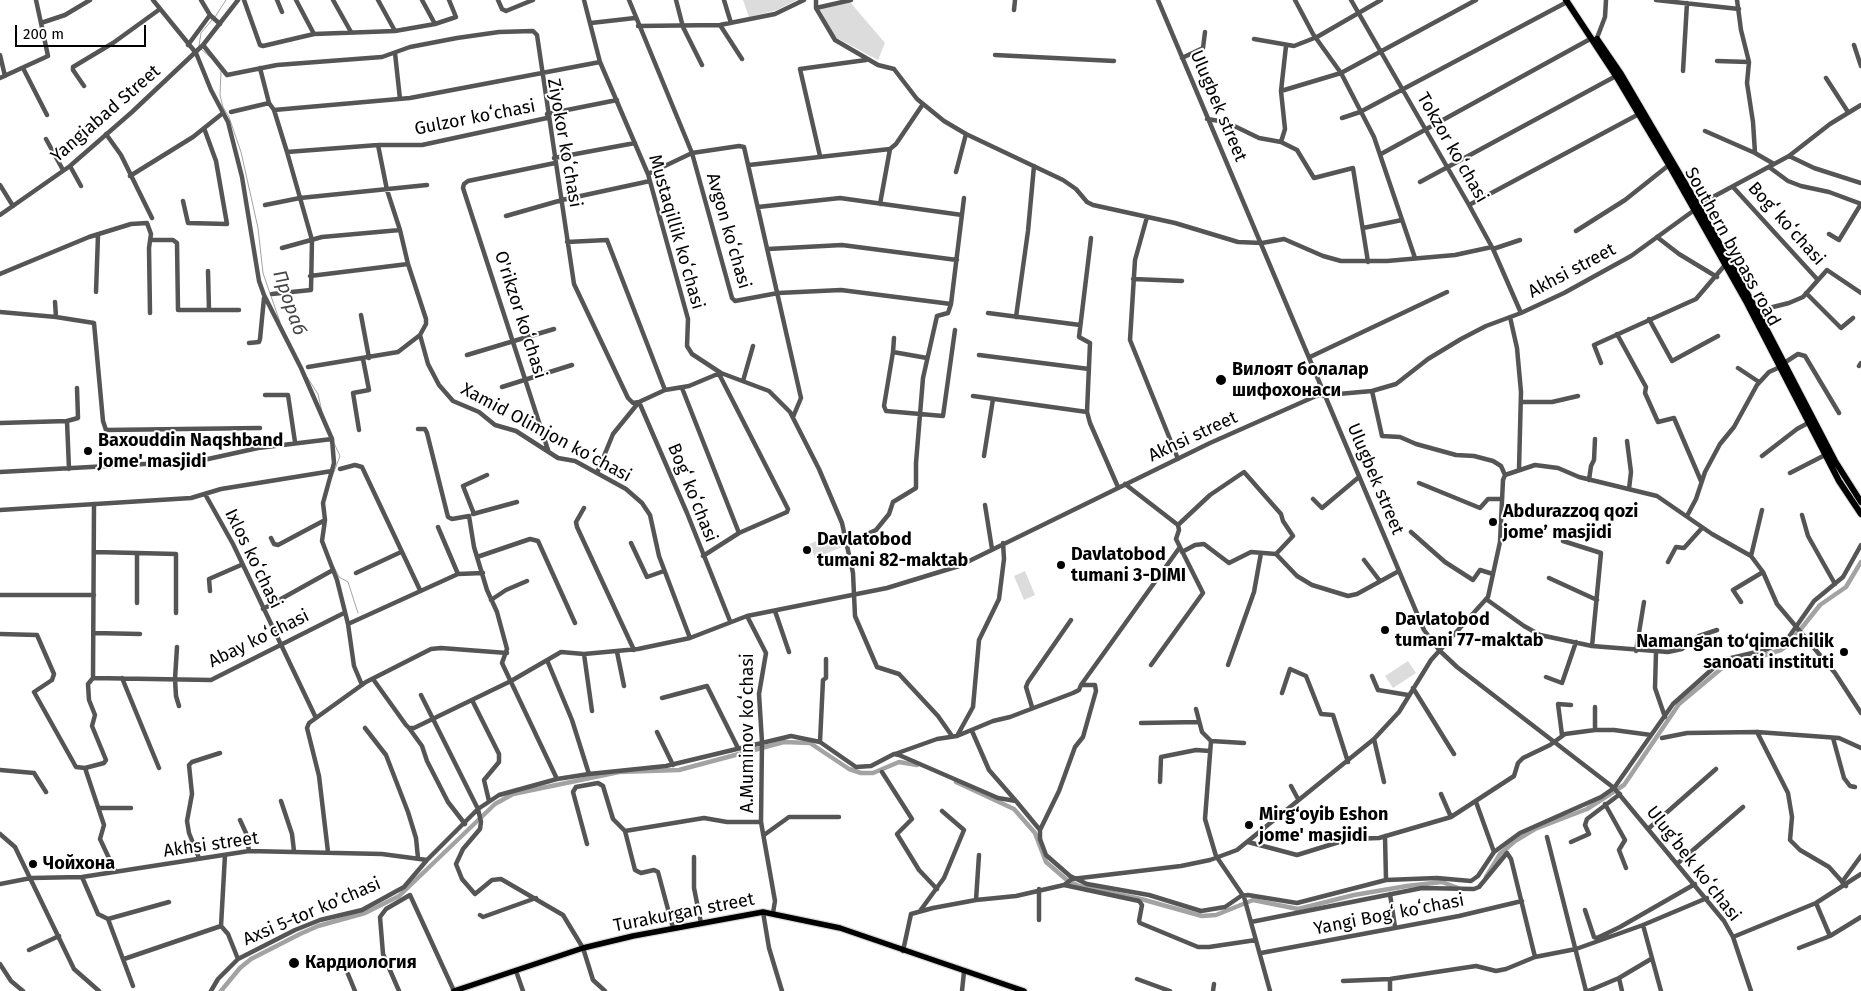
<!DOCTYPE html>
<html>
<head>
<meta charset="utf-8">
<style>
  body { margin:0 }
  #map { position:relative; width:1861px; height:991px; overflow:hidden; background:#fff; font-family:"Fira Sans",sans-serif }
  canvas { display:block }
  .scale { position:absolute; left:15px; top:25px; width:131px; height:22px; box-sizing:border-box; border:2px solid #000; border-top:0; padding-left:6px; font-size:15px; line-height:18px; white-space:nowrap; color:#000; -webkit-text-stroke:4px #fff; paint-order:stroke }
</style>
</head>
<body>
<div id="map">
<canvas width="1861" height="991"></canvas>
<div class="scale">200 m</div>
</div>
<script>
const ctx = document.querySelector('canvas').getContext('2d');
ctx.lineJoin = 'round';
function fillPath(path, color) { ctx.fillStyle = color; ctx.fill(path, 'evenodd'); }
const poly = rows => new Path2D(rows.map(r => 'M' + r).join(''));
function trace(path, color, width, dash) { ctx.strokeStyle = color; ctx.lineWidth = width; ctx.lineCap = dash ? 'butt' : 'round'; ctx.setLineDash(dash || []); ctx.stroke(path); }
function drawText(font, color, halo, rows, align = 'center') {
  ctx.font = font + ' "Fira Sans",sans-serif'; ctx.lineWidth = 4; ctx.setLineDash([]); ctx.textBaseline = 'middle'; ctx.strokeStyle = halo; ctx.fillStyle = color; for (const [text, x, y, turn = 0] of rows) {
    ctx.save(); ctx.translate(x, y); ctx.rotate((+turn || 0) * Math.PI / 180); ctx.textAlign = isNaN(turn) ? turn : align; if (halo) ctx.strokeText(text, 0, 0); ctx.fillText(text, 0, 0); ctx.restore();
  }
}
const green = poly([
  [743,0,797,0,777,10,749,17],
  [850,2,885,43,878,60,835,37,820,9],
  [837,533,842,547,815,558,809,544],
  [1025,571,1035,595,1024,600,1014,576],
  [1408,661,1416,673,1393,688,1385,676]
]);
const stream = poly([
  [215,17,226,0],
  [199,46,201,33,212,20],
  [201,49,211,58],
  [221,71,220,95,223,107,229,117,241,152,258,228,263,273,280,322],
  [307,377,318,394,322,412],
  [332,477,340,456,334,443],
  [334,567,339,577,348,582,358,613]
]);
const canal = poly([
  [956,782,1014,809,1035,833,1046,862,1068,881,1079,886,1141,899,1202,916,1216,915,1253,900,1298,909,1354,895,1407,886,1442,882,1458,888],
  [1486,877,1500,854,1515,841,1535,829,1587,809,1624,785,1679,704,1722,668,1781,650,1788,645,1820,605,1846,587,1861,562],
  [221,991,240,968,251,959,300,934,318,926,365,913,399,896,495,804,513,794,619,772,679,770,784,742,810,743,849,769,861,773,873,773,899,762,917,765]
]);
const minor = poly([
  [36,0,41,23],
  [153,0,196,53,211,90,228,122,242,177,259,281,264,295,301,368,332,439,334,463,323,503,325,520,322,541,337,580,348,624,354,666,362,685],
  [201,0,210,15,220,24],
  [244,0,260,45,263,46,314,34,395,31,435,24,456,17,449,0],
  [277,0,282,12],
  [296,0,314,34],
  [333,0,351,32],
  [378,0,395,31],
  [422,0,435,24],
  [498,0,502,9,506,11,533,0],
  [584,0,600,62,648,174,688,319,687,346,692,354,721,373,769,391,790,412,819,469,842,523,853,573,855,616,877,667,899,674,938,716,952,736],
  [629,0,692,153,732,298,735,301,778,293,841,290,951,304],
  [676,0,683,27,702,65],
  [724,0,731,23],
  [816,0,816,8,835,40,878,65,894,69,917,99,944,121,966,134,1063,180,1076,189,1087,202,1093,205,1175,223,1238,242,1262,243,1284,239,1323,256,1341,261,1387,261,1455,255,1492,247],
  [1158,0,1424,630,1439,650,1457,667,1614,788,1724,921,1733,937,1751,991],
  [1295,0,1313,34,1341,73,1374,137,1415,258],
  [1351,0,1469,205,1493,249,1521,313],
  [1656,0,1739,9],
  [1737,0,1741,30,1749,62,1747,83,1753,122,1755,153,1774,164],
  [816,8,851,0],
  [1014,10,1015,0],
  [591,23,635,18],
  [720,25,742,59],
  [638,26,720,25,775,14,804,0],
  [1597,38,1605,17,1606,0],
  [1254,39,1294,46,1317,37,1381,0],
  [188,45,210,15],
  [203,45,227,75,277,65,382,57,410,47,457,38,499,32,533,31,537,35,574,284,628,398,633,403,639,402],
  [1854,45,1861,66],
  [395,53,400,99],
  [0,55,5,76],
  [995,55,1114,61],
  [1182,58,1203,48,1205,32],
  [1717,61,1749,62],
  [23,68,47,115],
  [260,68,269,103],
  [1683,71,1687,3],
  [0,78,48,56,41,23,65,15,90,0],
  [1826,78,1848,112],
  [84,86,73,70,73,67,113,43,160,9],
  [1281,91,1341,73,1476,0],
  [274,110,410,98,600,62],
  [231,112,269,103,274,110,287,152],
  [547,114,617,100],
  [1342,118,1360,112,1567,2],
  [1207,119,1226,122,1259,138,1281,142,1297,150,1314,178,1353,168,1368,262],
  [1705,131,1755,153],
  [106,134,121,155,152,218],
  [46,139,63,170],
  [1281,142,1285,129,1281,91,1286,46],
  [890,149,896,144,923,104],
  [1381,154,1592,38],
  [820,156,800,69,866,60],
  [1789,156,1814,168,1861,183],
  [554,158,635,143],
  [749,165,890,149,880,204],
  [70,166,81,186],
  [1769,167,1788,181,1801,186,1829,192,1861,204],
  [956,172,966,134],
  [648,174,692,153,739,146,744,147,801,398,793,417],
  [130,176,193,137,223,113],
  [1420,182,1616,76],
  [0,185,13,206],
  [1733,187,1817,279],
  [183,201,188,223,227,224,216,161,204,128],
  [265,205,300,198,427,185],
  [1469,205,1639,114],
  [758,207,840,198,962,215],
  [0,215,70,166,132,112,203,45,238,0],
  [506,216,562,200,650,181],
  [1147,217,1135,260,1130,340,1178,459],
  [1363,228,1402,220],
  [1576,231,1625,200,1669,165],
  [1829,234,1839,240,1861,204],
  [1657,237,1679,254,1717,277],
  [1091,238,1079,337,1090,343,1087,412,1090,423,1118,487],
  [151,240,173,240,177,243,178,310,239,310],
  [567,242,607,240,665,390],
  [282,248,322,237,400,230],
  [768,249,842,245,957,260],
  [1493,249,1520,240],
  [408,264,426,319,426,324,420,335],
  [208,271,209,310],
  [0,274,89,237,131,224,147,223,151,234,149,248,150,313],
  [310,276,408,264,400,230,387,190,378,145],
  [1133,279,1182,281],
  [96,292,98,235],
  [1806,293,1841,328,1853,318],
  [272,294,311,290,312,240,287,152,378,145,422,145,547,118],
  [55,302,56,317],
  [1757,311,1789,303,1803,297,1827,270,1861,293],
  [0,312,56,317,94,323,103,421,106,430,260,428],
  [988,313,1080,325],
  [361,315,369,358],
  [1016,317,1028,231,1034,166],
  [1510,317,1517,348,1521,392,1519,469],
  [1649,319,1672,361,1718,336],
  [1617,334,1646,387,1645,393,1658,422,1674,418,1701,481],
  [249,343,259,342,260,339,264,298],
  [893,352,894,338],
  [467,355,554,329],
  [979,355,1089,369],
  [1310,357,1447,292],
  [927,358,893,352,884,406,886,411,943,416,955,330],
  [1601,363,1594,345,1696,299,1725,265],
  [1784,363,1798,354,1805,356,1839,413],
  [1859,366,1861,363],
  [308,367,398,352,420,335,428,364,439,385,453,401,479,412,495,425,516,431,558,458,575,461,626,489,642,503,650,515,659,556,690,638],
  [1738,368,1759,382],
  [743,381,753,346],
  [502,387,572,365],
  [682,388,739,533],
  [1372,391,1382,436,1400,437,1416,444,1456,455,1474,456,1493,461,1501,466,1505,475],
  [265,395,288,395,295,442],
  [973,396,1087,412],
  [639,402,687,513,730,621],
  [1521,402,1552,402,1578,396],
  [67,421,78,418,77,388],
  [0,423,67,421,69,469],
  [418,429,425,429,427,433,448,517,452,519,469,516,474,547,487,590,497,612,507,649,502,663,557,779],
  [359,430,353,393,369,390,363,359],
  [1627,441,1631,472,1629,489],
  [548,450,463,188,464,184,468,181,555,163],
  [984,456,993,399],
  [1762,456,1797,429,1808,423],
  [340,469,355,465,362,467,420,590],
  [0,472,199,461,258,448,332,439],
  [597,473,613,434,639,402,665,390,689,386,720,373],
  [1790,473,1825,455],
  [1589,480,1591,466,1594,460,1595,439],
  [1419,483,1480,508,1488,499,1500,499],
  [1125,484,1178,525,1179,530,1176,539,1203,593,1151,665],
  [205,494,233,544,316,718],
  [1313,499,1322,508,1359,477],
  [985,505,992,549],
  [584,508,576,522,577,527,634,650],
  [0,510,191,498,221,489,332,471],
  [473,514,517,502],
  [474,514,463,486,487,475],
  [1802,515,1808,536,1835,584],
  [1687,516,1696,499,1705,472,1720,444,1734,427,1757,385,1769,372,1780,367],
  [1178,525,1210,495,1244,472,1281,514,1283,521,1293,536,1276,554],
  [438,527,458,574],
  [1411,532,1445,562,1473,580,1480,570,1493,574],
  [271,538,274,544,278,545,325,520],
  [1563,541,1601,553,1592,646],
  [631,543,647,577,664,571],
  [847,543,876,530,889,514,893,502,916,488,916,463,923,378,937,316,948,313,951,304,964,198],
  [94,552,137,553,137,603],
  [1182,552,1195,545,1204,544,1229,563,1251,552,1276,554,1297,576,1312,585,1348,596,1357,594,1399,571],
  [137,553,176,554,176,613],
  [703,556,739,533,787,512,788,509,719,374],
  [1751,556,1762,510],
  [477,557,530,539,538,541,575,623],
  [1364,560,1380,581],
  [1668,562,1676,547,1684,548,1702,528],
  [356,573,401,552],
  [1549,578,1597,600],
  [210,591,209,579,241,565],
  [0,595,94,595],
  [1486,599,1524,626,1540,635,1592,646,1668,652,1682,649,1699,636,1717,630],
  [491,600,506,590,527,581],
  [1741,602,1733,590,1763,572],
  [263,609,333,570],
  [775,611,789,652],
  [747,616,766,653,759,694,762,742,761,822,775,901,773,913],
  [348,624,458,574,483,573],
  [94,633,140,634],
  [0,634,37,635,54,674,52,680,34,692,76,767,85,768,104,825,100,839,115,871],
  [177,647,175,679,176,696,179,706],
  [1636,651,1644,602],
  [617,652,624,686],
  [1656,652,1655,688,1665,717],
  [584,654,592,711],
  [547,660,572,720,589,774],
  [1228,665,1254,592,1261,553],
  [1372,676,1378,690,1408,695],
  [1546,677,1562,683,1576,642],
  [93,678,211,680,344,613],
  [93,678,94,504],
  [122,678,159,768],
  [373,679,406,725,409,728,414,728,511,681,561,652,584,654,638,649,690,638,747,616,887,588,959,566,1210,443,1316,396,1372,391,1396,384,1428,359,1461,339,1486,326,1521,313,1564,293,1631,256,1711,198,1789,156,1830,124,1861,105],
  [1413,688,1454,754],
  [1282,693,1290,669,1306,676,1321,714,1333,715,1348,762],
  [421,695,478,809,481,822,480,829,463,849,456,864,462,879,475,894,492,880,501,879,563,915,583,948,593,980,605,991],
  [662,698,707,686,738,748],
  [472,700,499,754,499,762,484,780,489,801],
  [1032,707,1026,687,1028,682,1071,620],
  [1196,709,1202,732,1211,741,1205,819,1216,856,1244,897,1270,991],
  [1141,723,1199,722],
  [365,728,386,755,408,812,416,838,418,858],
  [409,728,422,746,427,761,448,802,465,824],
  [1595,730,1595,707],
  [972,731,989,770,1016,801],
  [657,732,673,765],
  [1757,732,1788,793,1792,817,1790,840,1800,850,1829,867,1846,886],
  [1562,735,1558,704,1571,705],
  [957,736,973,707,979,640,999,599,1004,559,1003,543],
  [1662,738,1687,733,1757,732,1839,738,1861,748],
  [1833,738,1844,778,1850,786,1855,787],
  [1374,739,1384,782],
  [1211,741,1244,743],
  [820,742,823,680,826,678,826,659],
  [895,754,937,739,957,736,993,721,1010,717,1073,693,1079,690,1081,685],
  [85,768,104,763,106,760,92,726,95,715,89,700,88,684,93,678],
  [0,770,34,773,46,792],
  [882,772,912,819,897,834,919,870,937,889],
  [1160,782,1161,757,1196,750,1210,751],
  [1291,786,1298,799],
  [1441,794,1451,817],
  [281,801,292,834,294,851],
  [1476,802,1494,852],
  [1605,804,1625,840,1619,850,1626,868],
  [99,808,131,808],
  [240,820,246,833,249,851],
  [1648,829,1716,769],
  [1040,830,1059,791,1075,747,1083,737,1096,691,1095,685,1081,685,1180,547],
  [625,831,704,818,727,822,761,822],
  [0,834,15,847,74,969,99,991],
  [764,835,789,817,839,817],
  [1385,836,1386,880],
  [1547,837,1586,991],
  [1248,842,1297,855,1349,839,1379,838,1451,817,1514,776,1518,763,1523,758,1550,745,1565,734,1595,730,1614,730,1651,735],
  [1571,842,1589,834,1585,825,1587,819,1620,794],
  [587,844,573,792,576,787,598,783,603,786,613,819,625,831,635,870,641,873,654,870,658,872,673,928],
  [328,852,319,776,307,728,309,723,366,682,431,649,441,648,507,653],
  [694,857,694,888,701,923],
  [199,858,189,833,187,821,192,794,189,765,192,762,220,753],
  [1678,863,1743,807],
  [82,877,98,914,108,919,133,986],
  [1842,882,1861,856],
  [0,884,31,878,82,877,249,851,382,854,427,860],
  [1064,885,1072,879,1181,866,1210,860,1237,850,1374,739,1399,712,1431,660,1488,597,1500,542,1503,480,1505,475,1535,465,1558,468,1579,477,1657,496,1712,534,1751,556,1763,572,1777,604,1835,673,1861,713],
  [1039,889,1039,920],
  [1390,894,1395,927],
  [976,900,979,855],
  [1816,903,1830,936],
  [1585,910,1594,937,1597,938,1620,927,1695,884],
  [920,911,944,878,964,830,942,811],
  [763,912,769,948,782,991],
  [480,915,483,917,536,898],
  [108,919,169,902],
  [1251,922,1422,888,1474,889,1479,887,1507,853,1511,859,1535,957],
  [1643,925,1661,991],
  [221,926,225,855],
  [1733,937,1816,903,1861,874],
  [1799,948,1830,936,1861,917],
  [29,950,59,936],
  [903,951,911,914,933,908,976,900,1016,896,1064,885,1139,901,1142,905,1139,921,1140,923,1198,947,1209,947,1256,940],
  [1261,953,1459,916,1522,901],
  [124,959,221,926,228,934,238,959],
  [0,964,11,981,23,991],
  [516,971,523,991],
  [348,974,355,991],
  [1619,978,1622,991],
  [1137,979,1170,991],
  [1390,979,1390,991],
  [1343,981,1390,979,1476,966,1496,971,1506,969,1535,957,1576,949,1643,925,1707,898],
  [211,991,218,979,238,959,295,930,320,920,362,910,404,887,427,860,478,809,499,795,557,779,589,774,666,766,791,736,820,742,856,767,871,766,894,754,899,755,998,798,1016,801,1040,830,1040,839,1046,855,1070,876,1087,884,1149,895,1201,911,1225,907,1241,896,1248,895,1297,903,1386,880,1437,878,1471,881,1478,876,1494,852,1520,833,1601,797,1614,788,1673,704,1718,664,1727,659,1765,650,1786,641,1814,601,1843,577,1861,545],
  [399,991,383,954,380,917,386,909,410,895,454,991],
  [962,991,964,972],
  [1213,991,1214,984],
  [1588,991,1619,978,1651,959]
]);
const major = poly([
  [454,991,583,948,633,936,763,912,840,928,1024,991]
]);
const highway = poly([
  [1566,0,1616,76,1669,165,1747,303,1839,481,1861,514],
  [1597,39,1621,74,1699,207,1757,311,1835,461,1861,502]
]);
const markers = [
  [1221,380,6,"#000"],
  [88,451,5,"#000"],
  [1493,522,5,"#000"],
  [807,550,5,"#000"],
  [1061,565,5,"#000"],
  [1385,630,5,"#000"],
  [1844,652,5,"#000"],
  [1249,825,5,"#000"],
  [33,864,5,"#000"],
  [294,963,6,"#000"]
];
const streetNames = [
  ["Ulugbek street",1218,106,67],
  ["Yangiabad Street",106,114,-41],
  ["Gulzor koʻchasi",475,118,-11],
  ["Ziyokor koʻchasi",564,143,80],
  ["Tokzor koʻchasi",1452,148,60],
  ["Bogʻ koʻchasi",1786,224,48],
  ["Avgon koʻchasi",728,231,74],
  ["Mustaqillik koʻchasi",676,232,74],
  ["Southern bypass road",1732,247,61],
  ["Akhsi street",1572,271,-28],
  ["O'rikzor koʻchasi",520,315,72],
  ["Xamid Olimjon koʻchasi",546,433,28],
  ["Akhsi street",1193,437,-25],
  ["Ulugbek street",1375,479,67],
  ["Bogʻ koʻchasi",692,493,68],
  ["Ixlos koʻchasi",253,559,64],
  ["Abay koʻchasi",259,639,-26],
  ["A.Muminov koʻchasi",748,733,-90],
  ["Akhsi street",211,845,-8],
  ["Ulugʻbek koʻchasi",1693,864,52],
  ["Аxsi 5-tor koʼchasi",312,912,-23],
  ["Turakurgan street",684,913,-11],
  ["Yangi Bogʻ koʻchasi",1389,915,-11]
];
const poiNames = [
  ["Вилоят болалар",1232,370],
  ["шифохонаси",1232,391],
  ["Baxouddin Naqshband",98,441],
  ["jome' masjidi",98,462],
  ["Abdurazzoq qozi",1503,512],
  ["jome’ masjidi",1503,533],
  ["Davlatobod",817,540],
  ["tumani 82-maktab",817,561],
  ["Davlatobod",1071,555],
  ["tumani 3-DIMI",1071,576],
  ["Davlatobod",1395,620],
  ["tumani 77-maktab",1395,641],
  ["Namangan to‘qimachilik",1834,642,"right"],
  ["sanoati instituti",1834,663,"right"],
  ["Mirg‘oyib Eshon",1259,815],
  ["jome' masjidi",1259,836],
  ["Чойхона",43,864],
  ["Кардиология",305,963]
];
const waterNames = [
  ["Прораб",289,303,71]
];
fillPath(green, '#dcdcdc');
trace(stream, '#a3a3a3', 1);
trace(canal, '#a3a3a3', 4.5);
trace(major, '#dbdbdb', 8);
trace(highway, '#dbdbdb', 8);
trace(minor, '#555', 4.5);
trace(major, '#000', 5.5);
trace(highway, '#000', 6);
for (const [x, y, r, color] of markers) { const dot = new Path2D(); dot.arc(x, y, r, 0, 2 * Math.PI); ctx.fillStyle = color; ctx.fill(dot); trace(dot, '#fff', 2); }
drawText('18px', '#000', '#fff', streetNames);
drawText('bold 18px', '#000', '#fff', poiNames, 'left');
drawText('italic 19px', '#444', '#fff', waterNames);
</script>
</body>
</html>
